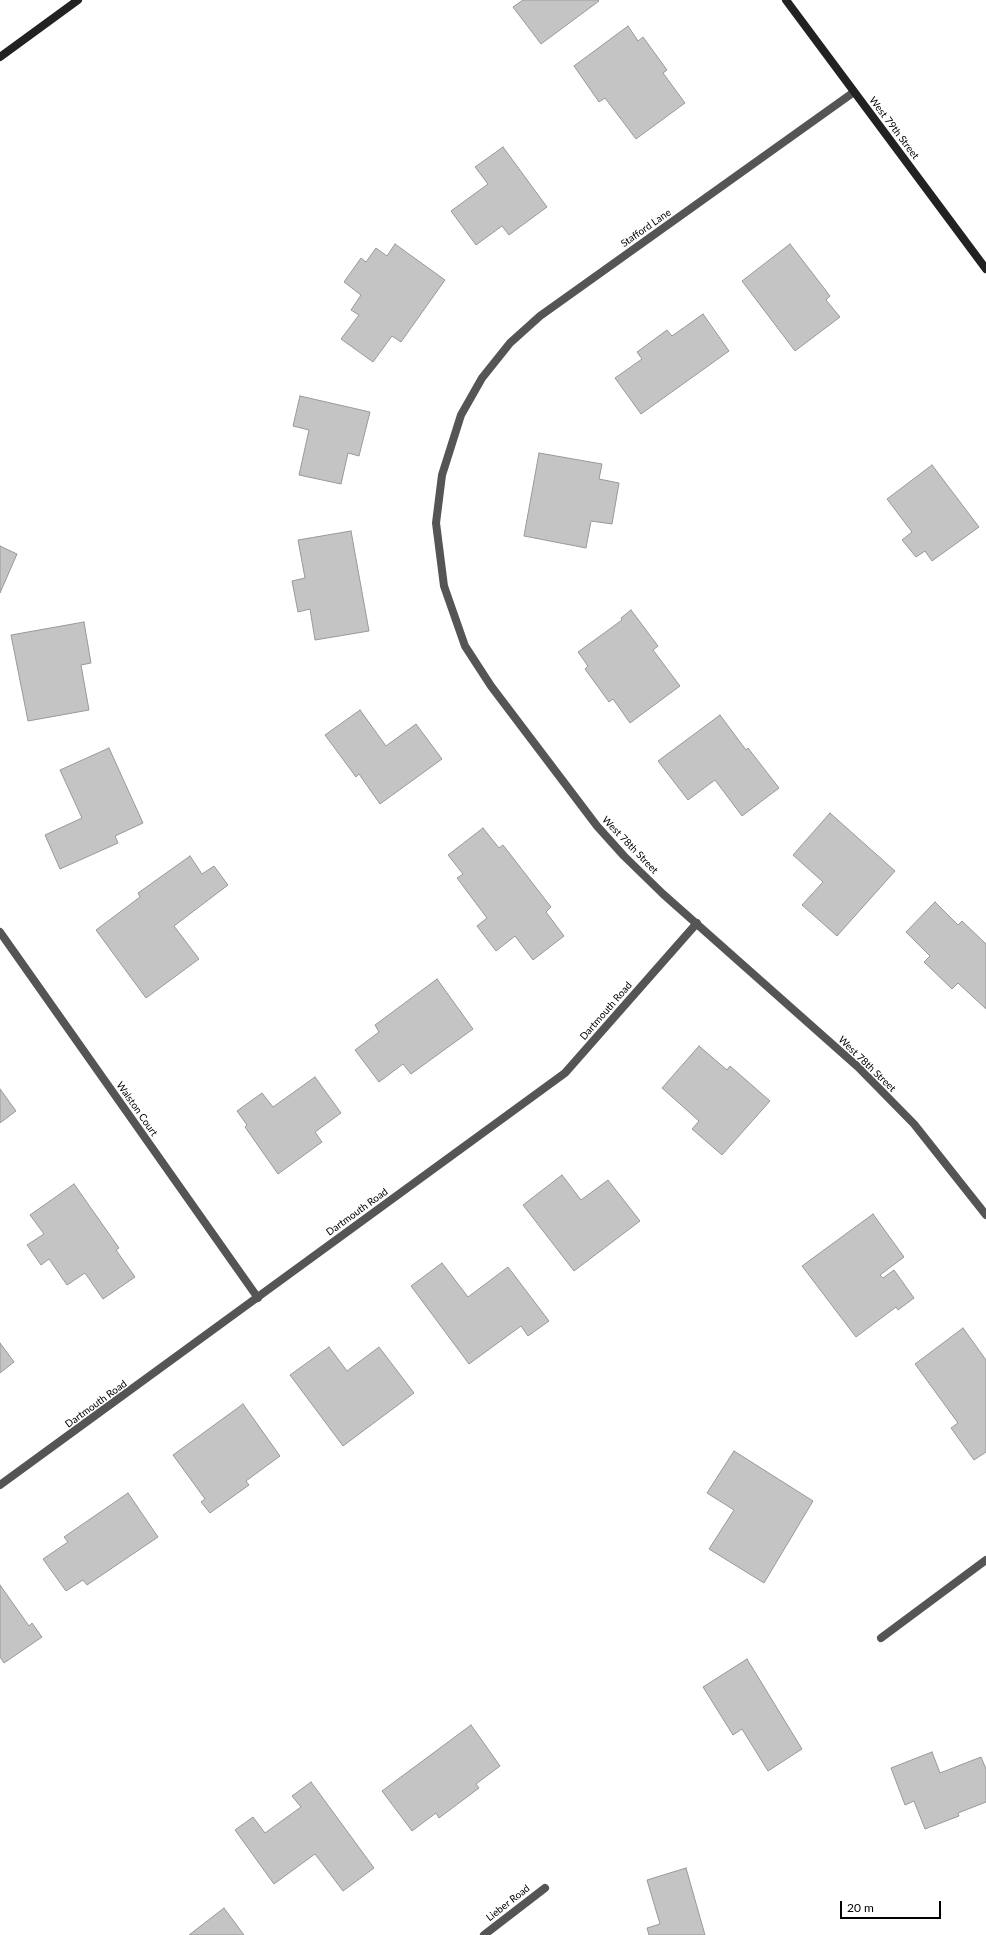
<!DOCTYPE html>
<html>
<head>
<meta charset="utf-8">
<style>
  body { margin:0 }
  #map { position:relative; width:986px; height:1935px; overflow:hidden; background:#fff; font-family:Lato,sans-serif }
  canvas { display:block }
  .scale { position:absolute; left:840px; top:1901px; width:101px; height:18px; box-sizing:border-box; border:2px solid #000; border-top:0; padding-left:5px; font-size:12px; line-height:14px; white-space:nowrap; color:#000; -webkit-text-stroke:3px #fff; paint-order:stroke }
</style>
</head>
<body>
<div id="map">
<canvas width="986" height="1935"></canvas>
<div class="scale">20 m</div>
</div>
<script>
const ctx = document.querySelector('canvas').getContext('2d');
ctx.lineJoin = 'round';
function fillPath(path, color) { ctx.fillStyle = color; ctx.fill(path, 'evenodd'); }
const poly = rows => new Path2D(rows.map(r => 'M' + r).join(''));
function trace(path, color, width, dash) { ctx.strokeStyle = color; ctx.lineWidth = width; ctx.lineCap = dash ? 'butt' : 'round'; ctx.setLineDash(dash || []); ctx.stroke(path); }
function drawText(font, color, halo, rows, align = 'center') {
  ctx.font = font + ' Lato,sans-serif'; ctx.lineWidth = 3; ctx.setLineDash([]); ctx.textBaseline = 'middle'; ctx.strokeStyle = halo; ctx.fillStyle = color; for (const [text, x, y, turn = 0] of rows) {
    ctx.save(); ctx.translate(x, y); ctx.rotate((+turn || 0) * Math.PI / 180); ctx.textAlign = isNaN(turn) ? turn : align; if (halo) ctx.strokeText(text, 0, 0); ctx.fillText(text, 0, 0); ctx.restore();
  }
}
const building = poly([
  [523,0,598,0,599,1,541,44,513,7,523,0],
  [628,26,638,41,643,37,667,70,663,73,685,103,636,139,605,98,599,102,574,66,628,26],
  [503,147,547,207,509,235,502,226,476,245,451,211,488,184,475,167,503,147],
  [395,244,445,280,401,342,392,336,373,362,341,339,359,315,351,310,361,295,344,282,361,258,366,262,376,248,387,256,395,244],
  [790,244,830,296,826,300,840,317,795,351,742,281,790,244],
  [703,314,729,351,641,414,615,378,642,359,637,352,667,330,672,336,703,314],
  [300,396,370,412,359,456,348,453,341,484,299,475,309,430,293,426,300,396],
  [539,453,602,464,599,479,619,483,612,524,591,521,586,548,524,536,539,453],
  [932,465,979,527,932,561,925,551,916,557,902,540,912,532,887,499,932,465],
  [351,531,369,631,315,640,310,609,298,612,292,581,305,578,298,540,351,531],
  [0,546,17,554,0,593,0,546],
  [631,610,658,646,653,650,680,686,630,723,613,699,609,702,585,669,588,666,578,652,622,620,621,618,631,610],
  [84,622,91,663,81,665,89,710,28,721,11,635,84,622],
  [360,710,386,746,416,724,442,759,380,804,359,774,356,777,325,735,360,710],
  [720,715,746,750,748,748,779,788,742,816,715,780,688,800,658,761,720,715],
  [109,748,143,823,115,836,118,843,60,869,45,835,82,818,60,770,109,748],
  [830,813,895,871,837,936,802,905,823,882,793,855,830,813],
  [483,828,499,848,503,845,551,907,546,912,564,936,533,960,515,936,496,951,477,926,487,918,457,878,463,874,448,855,483,828],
  [190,856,202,874,214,866,228,885,174,926,199,959,146,998,96,930,140,897,138,893,190,856],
  [935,902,958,925,962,921,986,944,986,1009,958,983,952,989,924,962,930,956,906,932,935,902],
  [437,979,473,1029,411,1074,403,1064,379,1082,355,1050,379,1032,375,1025,437,979],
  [699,1046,727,1070,730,1066,770,1101,722,1155,692,1129,699,1121,662,1088,699,1046],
  [315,1077,341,1113,315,1132,322,1142,278,1174,245,1127,247,1125,237,1111,262,1093,273,1107,315,1077],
  [0,1089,16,1111,0,1123,0,1089],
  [562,1175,581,1200,608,1180,640,1221,574,1271,523,1205,562,1175],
  [74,1184,119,1248,116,1250,135,1277,103,1299,85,1273,67,1285,49,1259,41,1265,27,1245,44,1234,30,1215,74,1184],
  [873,1214,904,1257,880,1275,883,1278,894,1270,914,1298,898,1310,896,1307,856,1337,802,1266,873,1214],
  [442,1263,468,1297,508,1267,549,1321,528,1336,521,1326,469,1364,411,1286,442,1263],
  [963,1328,986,1360,986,1452,974,1460,951,1428,958,1423,915,1364,963,1328],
  [0,1343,14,1362,0,1373,0,1343],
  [329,1347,347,1371,379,1347,414,1393,343,1446,290,1375,329,1347],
  [243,1404,280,1456,246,1481,249,1485,210,1513,201,1502,205,1499,173,1455,243,1404],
  [734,1451,813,1501,764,1583,709,1549,734,1510,707,1493,734,1451],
  [128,1493,158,1537,87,1585,83,1580,66,1591,43,1559,68,1542,64,1537,128,1493],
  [0,1585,29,1626,32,1623,42,1637,4,1663,0,1657,0,1585],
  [747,1659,802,1749,768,1771,742,1729,733,1735,703,1687,747,1659],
  [471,1725,500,1766,476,1784,479,1788,439,1818,436,1813,412,1831,382,1791,471,1725],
  [932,1752,940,1773,981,1757,986,1769,986,1802,958,1813,959,1816,925,1829,914,1801,905,1805,891,1768,932,1752],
  [311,1782,374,1868,343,1891,315,1854,274,1884,235,1830,253,1817,265,1833,301,1807,292,1796,311,1782],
  [686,1868,705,1935,649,1935,647,1928,660,1924,647,1880,686,1868],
  [224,1908,244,1935,189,1935,224,1908]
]);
const minor = poly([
  [854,92,540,316,510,343,482,378,461,415,442,475,436,523,444,586,465,646,491,686,597,826,624,856,663,894,858,1067,914,1124,986,1215],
  [0,932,258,1298],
  [0,1485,565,1073,697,923],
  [881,1638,986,1560],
  [484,1935,545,1888]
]);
const secondary = poly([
  [786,0,986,269],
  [0,57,78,0]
]);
const streetNames = [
  ["West 79th Street",894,128,53],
  ["Stafford Lane",646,228,-35],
  ["West 78th Street",630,845,46],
  ["Dartmouth Road",606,1011,-49],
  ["West 78th Street",867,1064,44],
  ["Walston Court",137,1109,55],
  ["Dartmouth Road",357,1212,-36],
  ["Dartmouth Road",96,1404,-36],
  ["Lieber Road",508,1903,-38]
];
fillPath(building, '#c4c4c4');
trace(building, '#999', 1);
trace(minor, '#555', 8);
trace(secondary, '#222', 8);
drawText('10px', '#000', '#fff', streetNames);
</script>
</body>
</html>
